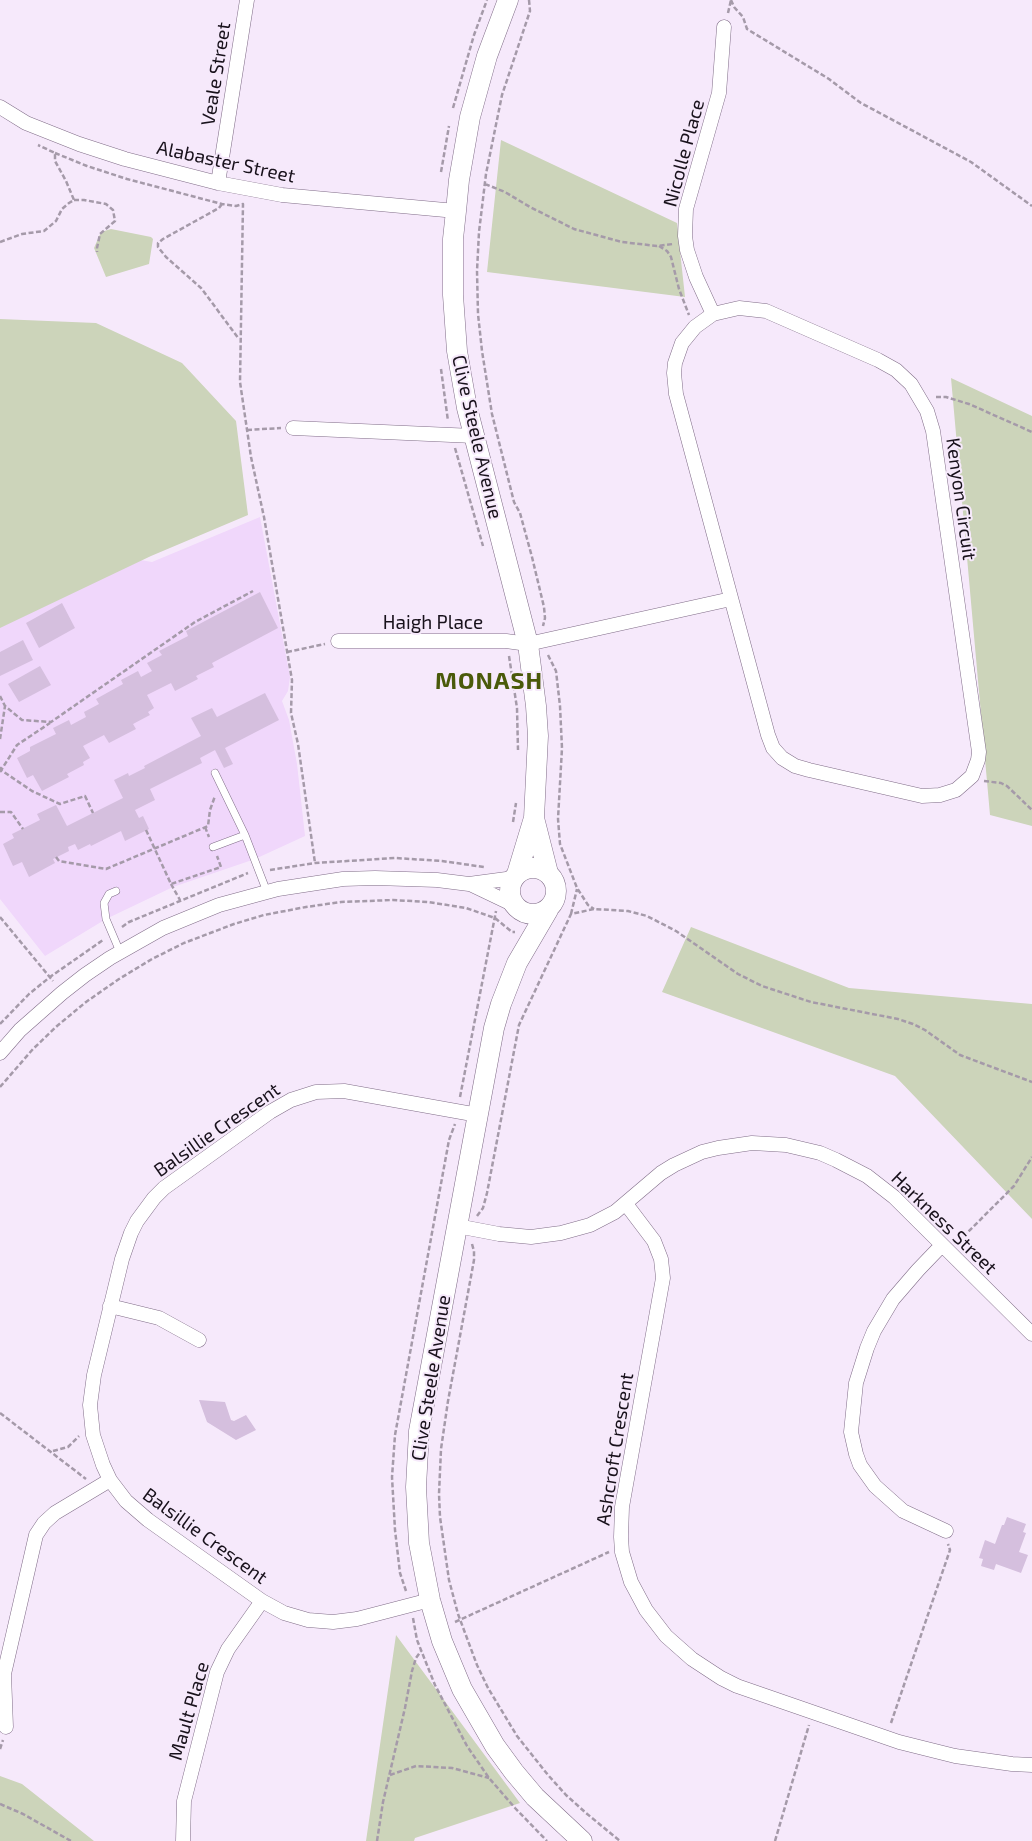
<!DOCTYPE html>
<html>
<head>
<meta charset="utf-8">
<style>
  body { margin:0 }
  canvas { display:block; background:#f6e9fb }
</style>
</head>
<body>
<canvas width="1032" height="1841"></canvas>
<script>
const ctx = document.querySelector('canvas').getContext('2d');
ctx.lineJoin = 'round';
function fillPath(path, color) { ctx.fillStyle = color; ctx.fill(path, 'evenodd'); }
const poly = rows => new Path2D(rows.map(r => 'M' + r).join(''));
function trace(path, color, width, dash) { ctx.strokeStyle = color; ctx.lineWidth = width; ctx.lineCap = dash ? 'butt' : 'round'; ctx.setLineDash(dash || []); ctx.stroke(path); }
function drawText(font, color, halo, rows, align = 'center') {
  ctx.font = font + ' "Exo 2",sans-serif'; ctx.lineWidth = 4; ctx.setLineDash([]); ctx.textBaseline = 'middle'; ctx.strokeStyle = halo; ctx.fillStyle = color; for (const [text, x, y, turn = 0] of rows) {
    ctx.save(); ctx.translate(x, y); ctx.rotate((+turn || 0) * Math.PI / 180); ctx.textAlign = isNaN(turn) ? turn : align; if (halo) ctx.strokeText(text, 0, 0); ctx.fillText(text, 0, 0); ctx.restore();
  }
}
const built = poly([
  [260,517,290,677,288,691,282,701,289,720,297,764,305,836,255,859,173,887,106,919,45,956,0,899,0,523,93,552,152,562]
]);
const green = poly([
  [501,140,677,223,685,297,487,272],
  [111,229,151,237,153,239,149,264,106,277,94,248,101,232],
  [0,319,96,323,182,363,236,421,248,515,151,556,0,628],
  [951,378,1032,416,1032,826,990,815],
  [691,927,849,988,1032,1004,1032,1219,895,1076,662,992],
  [396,1635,520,1803,415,1838,414,1841,366,1841],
  [0,1776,22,1784,94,1841,0,1841]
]);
const building = poly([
  [260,592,278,628,212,663,214,667,196,676,198,679,175,691,171,683,147,695,154,708,148,712,150,715,133,724,136,729,109,743,104,735,83,746,90,758,83,762,84,765,67,774,69,777,42,791,33,775,27,778,17,758,30,751,30,747,56,734,53,728,69,720,71,725,86,717,84,712,99,704,96,699,123,684,121,680,138,671,141,677,152,671,147,663,162,655,159,651,188,636,186,631],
  [62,603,75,628,39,648,26,623],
  [23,640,33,660,0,676,0,652],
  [40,666,51,685,19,702,8,684],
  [265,693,279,720,225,748,233,764,224,768,215,750,200,758,202,763,150,789,155,800,135,810,139,818,143,816,149,829,125,841,121,831,91,846,90,844,78,850,75,844,68,847,69,851,53,859,55,863,29,877,22,862,13,866,3,844,14,838,12,834,40,820,37,814,56,805,67,826,123,798,114,780,128,773,129,776,145,768,144,766,201,736,191,718,212,708,217,717],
  [199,1400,225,1402,231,1420,234,1421,246,1415,256,1430,236,1440,207,1422],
  [1007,1517,1026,1524,1023,1532,1026,1533,1019,1552,1028,1555,1021,1573,996,1564,994,1570,981,1566,983,1559,979,1558,985,1540,995,1544,1002,1525,1004,1525]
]);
const path = poly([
  [529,0,530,11,502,95,486,174,479,232,477,271,478,314,482,351,492,414,514,502,520,513,532,557,544,607,545,618,543,626],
  [731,0,734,7,743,17,747,29,829,79,861,103,971,162,1032,206],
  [728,13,731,0],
  [453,108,474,35,487,0],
  [55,153,87,166,127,179,222,204,236,206,243,204,240,382,251,457,264,517,292,680,291,713,298,744,315,863],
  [441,172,449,126],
  [485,184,505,192,530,207,574,229,622,242,657,246,673,244],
  [74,200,84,200,106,204,113,210,115,221,100,234,97,248,97,252],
  [222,204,219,208,163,239,158,243,158,247,166,257,201,288,239,339],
  [0,242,22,234,44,231,56,221,62,209,69,203,74,200,66,181,55,161,55,153,38,145],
  [659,246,667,251,671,257,679,289,689,315],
  [441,369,448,421],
  [936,397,946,397,969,404,1032,432],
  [247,430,281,428],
  [455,448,483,546],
  [287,652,325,644],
  [548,655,556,671,560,706,562,748,558,819,560,844,577,888,588,905,594,909],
  [509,656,517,708,518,750],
  [0,696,5,706,22,720,51,722,195,622,253,591],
  [0,739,5,706],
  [0,767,1,770,32,791,60,804,85,796,93,813],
  [0,772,17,745,50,723],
  [984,781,1001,783,1007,786,1032,810],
  [0,812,11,812,23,829],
  [513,822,516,803],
  [205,827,209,837],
  [146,830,171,884,221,867,217,856],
  [56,857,59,861,106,869,208,826,210,810,215,796],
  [270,870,315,863,395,858,442,861,484,867],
  [171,884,180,900],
  [571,914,577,889],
  [0,917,53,981],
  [122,927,129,922,248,873],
  [0,1024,29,994,50,977,103,940],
  [0,1087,33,1049,57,1026,86,1002,119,979,152,959,184,943,234,924,264,915,306,907,341,902,393,900,428,902,466,908,495,918,512,932,515,932],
  [460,1097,496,911],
  [477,1216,483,1208,487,1193,519,1025,571,914,594,909,628,911,647,916,676,931,738,974,762,986,811,1002,898,1019,913,1024,925,1030,960,1055,1032,1082],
  [958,1242,1014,1186,1032,1157],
  [472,1244,474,1251,474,1260,448,1401,441,1449,439,1494,440,1517,449,1580,458,1614,477,1665,488,1688,517,1736,548,1775,566,1795,586,1813,620,1841],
  [0,1413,86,1479],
  [53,1451,68,1447,79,1436],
  [406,1591,400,1573,395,1530,392,1477,395,1435,449,1140,455,1124],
  [413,1618,417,1640,435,1685,467,1746,489,1778,515,1808,547,1841],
  [455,1622,609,1552],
  [891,1723,950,1550,948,1544],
  [0,1749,3,1740],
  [390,1775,416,1766,452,1768,489,1778],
  [0,1804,23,1814,71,1841],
  [377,1841,383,1802,405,1708,412,1671,416,1658,421,1651],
  [775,1841,809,1725]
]);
const lane = poly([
  [215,773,245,835],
  [213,847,245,835,267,892],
  [116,891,109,894,104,903,106,919,120,952]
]);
const street = poly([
  [0,107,26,123,79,144,125,159,218,183,282,195,456,211],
  [218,183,247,0],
  [739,308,766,311,878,360,896,370,911,384,927,411,933,431,979,752,978,760,972,776,956,790,940,795,922,796,809,770,795,766,782,758,773,748,768,735,676,394,674,373,675,363,682,343,695,327,713,314,739,308],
  [713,314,696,277,687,250,685,236,686,209,719,93,724,27],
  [293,428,474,436],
  [338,641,506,641,528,644,731,599],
  [470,884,514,905],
  [0,1053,20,1030,62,993,85,975,110,958,163,928,219,905,278,889,343,879,375,878,437,880,469,884,514,878],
  [626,1204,654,1241,661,1259,663,1278,622,1507,621,1537,622,1552,631,1582,646,1610,666,1636,692,1659,721,1678,737,1686,899,1742,955,1756,1012,1764,1032,1765],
  [457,1226,499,1234,531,1237,561,1233,590,1225,615,1212,661,1173,674,1165,702,1152,718,1148,752,1143,786,1145,820,1153,836,1160,867,1176,894,1197,1032,1334],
  [942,1245,918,1270,893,1299,874,1331,867,1348,856,1383,851,1432,856,1454,860,1465,875,1486,903,1511,946,1531],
  [110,1306,159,1318,199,1340],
  [430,1600,357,1619,333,1622,308,1620,284,1613,262,1601,148,1520,126,1501,110,1480,103,1465,93,1435,90,1405,94,1375,122,1259,131,1233,137,1221,154,1198,164,1188,270,1112,291,1100,316,1092,344,1091,478,1115],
  [6,1727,4,1674,36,1535,44,1523,55,1513,110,1480],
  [183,1841,184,1801,217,1672,228,1649,262,1601]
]);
const secondary = poly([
  [508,0,487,56,470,117,459,180,456,211,453,239,453,295,457,351,467,408,528,644,536,706,538,736,534,818,517,874],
  [534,818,548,873],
  '510 891a23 23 0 1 1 46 0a23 23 0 1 1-46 0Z',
  [548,910,517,963,501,1004,494,1028,419,1431,416,1487,419,1543,430,1600,442,1641,462,1689,495,1746,514,1772,535,1797,582,1841]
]);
const streetNames = [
  ["Veale Street",216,74,-81],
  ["Nicolle Place",684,153,-75],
  ["Alabaster Street",226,162,12],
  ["Clive Steele Avenue",477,437,77],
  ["Kenyon Circuit",961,499,82],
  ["Haigh Place",433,623],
  ["Balsillie Crescent",217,1130,-35],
  ["Harkness Street",944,1223,44],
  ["Clive Steele Avenue",431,1378,-81],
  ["Ashcroft Crescent",615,1449,-81],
  ["Balsillie Crescent",205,1536,36],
  ["Mault Place",189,1711,-74]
];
const districtNames = [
  ["MONASH",489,681]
];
fillPath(built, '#f0d7fb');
fillPath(green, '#ccd4ba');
fillPath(building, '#d5bfde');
trace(lane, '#806d88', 8);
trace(street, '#806d88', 15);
trace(secondary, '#806d88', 21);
trace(path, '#a59aa9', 2.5, [5, 2.5]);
trace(lane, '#fff', 7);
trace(street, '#fff', 14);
trace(secondary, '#fff', 20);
drawText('19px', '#18111b', '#f6e9fb', streetNames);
ctx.letterSpacing = '1px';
drawText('bold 24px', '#4a5a0a', '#f6e9fb', districtNames);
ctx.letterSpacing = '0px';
</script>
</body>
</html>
